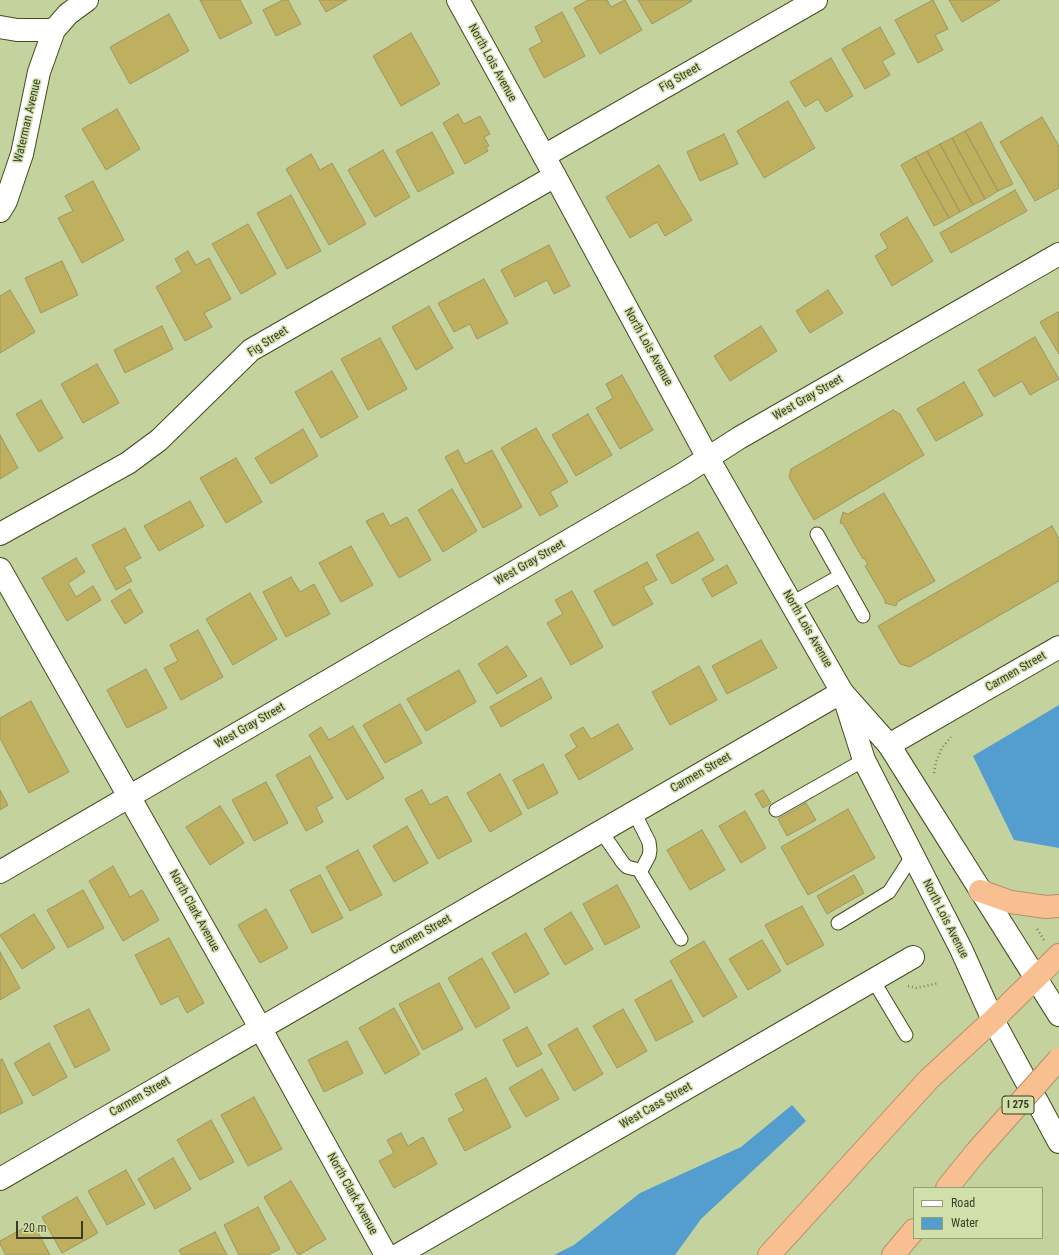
<!DOCTYPE html>
<html>
<head>
<meta charset="utf-8">
<style>
  body { margin:0 }
  #map { position:relative; width:1059px; height:1255px; overflow:hidden; background:#c4d29e; font-family:"Roboto Condensed",sans-serif }
  canvas { display:block }
  .legend { position:absolute; left:913px; top:1187px; width:130px; height:52px; box-sizing:border-box; background:#d1dfab; border:1px solid #949e77; margin:0; padding:5px 7px; list-style:none; font-size:12px; color:#383d28 }
  .legend li { display:flex; align-items:center; gap:8px; height:20px }
  .legend b { width:20px; border:1px solid #949e77 }
  .scale { position:absolute; left:16px; top:1221px; width:67px; height:18px; box-sizing:border-box; border:2px solid #383d28; border-top:0; padding-left:5px; font-size:12px; line-height:14px; white-space:nowrap; color:#383d28; -webkit-text-stroke:3px #d1dfab; paint-order:stroke }
</style>
</head>
<body>
<div id="map">
<canvas width="1059" height="1255"></canvas>
<ul class="legend">
<li><b style="height:5px;background:#fff"></b>Road</li>
<li><b style="height:11px;background:#539ecf"></b>Water</li>
</ul>
<div class="scale">20 m</div>
</div>
<script>
const ctx = document.querySelector('canvas').getContext('2d');
ctx.lineJoin = 'round';
function fillPath(path, color) { ctx.fillStyle = color; ctx.fill(path, 'evenodd'); }
const poly = rows => new Path2D(rows.map(r => 'M' + r).join(''));
function trace(path, color, width, dash) { ctx.strokeStyle = color; ctx.lineWidth = width; ctx.lineCap = dash ? 'butt' : 'round'; ctx.setLineDash(dash || []); ctx.stroke(path); }
function drawText(font, color, halo, rows, align = 'center') {
  ctx.font = font + ' "Roboto Condensed",sans-serif'; ctx.lineWidth = 3; ctx.setLineDash([]); ctx.textBaseline = 'middle'; ctx.strokeStyle = halo; ctx.fillStyle = color; for (const [text, x, y, turn = 0] of rows) {
    ctx.save(); ctx.translate(x, y); ctx.rotate((+turn || 0) * Math.PI / 180); ctx.textAlign = isNaN(turn) ? turn : align; if (halo) ctx.strokeText(text, 0, 0); ctx.fillText(text, 0, 0); ctx.restore();
  }
}
const water = poly([
  [1059,705,1059,848,1014,840,973,756],
  [792,1105,806,1121,701,1219,675,1255,554,1255,574,1245,640,1193,741,1147]
]);
const building = poly([
  [200,0,240,0,252,23,220,39,200,0],
  [283,0,288,0,301,24,276,36,263,10,283,0],
  [319,0,347,0,326,12,319,0],
  [588,0,607,0,611,7,625,0,642,30,600,54,574,8,588,0],
  [638,0,691,0,692,1,652,24,638,0],
  [933,0,948,29,935,35,943,50,918,63,895,20,933,0],
  [949,0,1000,0,962,22,949,0],
  [562,12,585,56,544,78,529,49,542,42,535,27,562,12],
  [169,14,189,51,130,84,110,47,169,14],
  [880,27,895,54,882,61,890,75,865,89,842,49,880,27],
  [411,33,440,84,401,106,373,56,411,33],
  [831,58,853,96,826,112,818,99,805,107,790,82,831,58],
  [788,101,815,148,764,178,737,131,788,101],
  [117,109,140,149,106,170,82,129,117,109],
  [458,114,464,124,480,116,490,134,484,137,489,146,486,147,488,151,465,164,443,123,458,114],
  [1042,117,1059,146,1059,188,1035,201,1000,142,1042,117],
  [981,122,1013,184,998,191,965,131,981,122],
  [965,131,998,191,985,199,952,138,965,131],
  [432,132,454,173,418,192,396,151,432,132],
  [724,134,738,164,700,181,687,152,724,134],
  [952,138,985,199,973,205,940,144,952,138],
  [940,144,973,205,960,212,927,151,940,144],
  [383,150,410,197,375,217,348,170,383,150],
  [927,151,960,212,949,218,915,157,927,151],
  [311,154,320,170,332,163,366,224,329,245,286,169,311,154],
  [915,157,949,218,934,226,901,165,915,157],
  [659,165,692,220,665,236,657,222,630,238,606,197,659,165],
  [93,181,124,240,82,263,58,218,73,211,65,196,93,181],
  [1015,190,1027,211,951,253,940,233,1015,190],
  [291,195,321,251,287,269,257,213,291,195],
  [907,217,933,261,892,286,875,256,888,248,880,234,907,217],
  [248,224,276,274,241,294,212,244,248,224],
  [549,245,570,286,554,294,547,280,515,297,501,270,549,245],
  [188,251,196,265,209,258,231,299,204,313,212,327,185,341,156,287,182,272,175,259,188,251],
  [62,261,78,295,41,313,25,278,62,261],
  [484,279,508,323,477,339,470,324,454,332,438,303,484,279],
  [10,290,35,332,0,353,0,296,10,290],
  [828,290,843,313,810,333,796,311,828,290],
  [429,306,453,348,416,370,392,327,429,306],
  [1058,312,1059,313,1059,354,1040,322,1058,312],
  [162,326,173,349,125,373,114,350,162,326],
  [761,326,777,351,730,381,714,356,761,326],
  [1035,337,1059,379,1030,395,1022,381,994,397,978,370,1035,337],
  [380,338,407,389,368,410,341,359,380,338],
  [97,364,119,403,83,423,61,384,97,364],
  [332,371,358,417,321,438,295,392,332,371],
  [622,375,653,430,620,449,596,408,613,398,606,384,622,375],
  [964,382,983,415,936,441,917,409,964,382],
  [41,400,63,438,39,452,16,414,41,400],
  [893,410,900,414,924,455,814,520,789,477,791,469,893,410],
  [588,414,612,455,576,476,552,435,588,414],
  [536,428,568,482,550,492,558,506,540,516,501,448,536,428],
  [303,429,318,456,271,484,255,458,303,429],
  [0,435,18,468,0,479,0,435],
  [458,450,465,464,492,450,522,507,483,528,445,457,458,450],
  [236,458,262,502,226,523,200,478,236,458],
  [452,489,477,531,443,552,418,510,452,489],
  [884,493,935,581,897,602,896,606,885,603,885,600,865,566,868,564,864,558,863,559,843,524,840,523,843,512,848,514,884,493],
  [190,501,204,526,159,551,144,526,190,501],
  [383,513,390,526,407,517,431,560,399,578,366,521,383,513],
  [1052,526,1059,539,1059,581,910,667,900,664,878,626,1052,526],
  [125,528,141,558,124,567,132,581,116,590,92,545,125,528],
  [698,532,714,560,672,584,656,555,698,532],
  [351,546,373,585,341,602,319,563,351,546],
  [76,558,85,572,68,583,76,597,93,586,101,600,67,621,42,578,76,558],
  [647,562,657,580,643,587,653,604,613,626,594,591,647,562],
  [727,565,737,583,712,597,702,579,727,565],
  [291,577,300,592,314,584,330,614,286,637,263,592,291,577],
  [130,589,143,612,125,624,111,601,130,589],
  [572,591,603,647,571,665,547,623,563,614,555,600,572,591],
  [250,593,277,639,233,665,206,619,250,593],
  [198,630,223,677,181,700,164,668,178,661,170,645,198,630],
  [761,640,777,668,727,694,712,666,761,640],
  [507,646,527,676,497,694,478,664,507,646],
  [699,666,717,700,670,725,652,692,699,666],
  [146,669,167,708,127,728,107,690,146,669],
  [459,670,476,702,426,731,407,699,459,670],
  [541,678,552,698,501,727,490,707,541,678],
  [31,701,69,772,29,793,0,738,0,718,31,701],
  [400,704,422,743,385,763,363,725,400,704],
  [618,724,633,749,579,780,565,755,577,747,570,735,583,727,591,739,618,724],
  [353,726,384,778,347,800,309,735,321,727,329,740,353,726],
  [310,756,333,798,316,807,323,822,306,831,276,775,310,756],
  [543,764,558,793,528,809,513,780,543,764],
  [500,774,522,814,490,832,467,793,500,774],
  [266,782,288,823,254,841,232,800,266,782],
  [0,790,8,805,0,810,0,790],
  [422,790,430,805,447,796,472,841,438,859,405,799,422,790],
  [763,790,771,803,763,808,755,794,763,790],
  [806,803,816,820,787,836,778,819,806,803],
  [220,806,244,843,210,865,186,827,220,806],
  [848,809,875,858,808,895,781,847,848,809],
  [745,811,766,848,741,863,719,826,745,811],
  [407,826,428,863,394,882,373,846,407,826],
  [702,830,725,870,690,890,667,850,702,830],
  [358,850,382,895,350,911,326,867,358,850],
  [113,866,130,897,142,890,159,920,123,941,89,881,113,866],
  [320,875,343,918,312,933,290,890,320,875],
  [854,875,864,893,827,914,817,896,854,875],
  [617,885,640,927,605,945,583,904,617,885],
  [83,890,104,928,68,948,47,910,83,890],
  [802,906,824,945,787,965,765,925,802,906],
  [266,909,288,948,260,963,238,925,266,909],
  [571,912,593,949,565,965,544,929,571,912],
  [34,914,55,948,22,969,0,935,34,914],
  [526,933,549,974,515,993,492,953,526,933],
  [169,938,204,1003,187,1013,178,996,161,1005,135,955,169,938],
  [762,940,781,971,748,990,729,959,762,940],
  [704,941,737,997,703,1017,670,961,704,941],
  [0,952,20,988,0,1000,0,952],
  [482,958,510,1008,476,1028,448,978,482,958],
  [671,980,693,1022,656,1041,635,1000,671,980],
  [439,983,463,1029,423,1050,399,1004,439,983],
  [394,1008,420,1054,385,1074,359,1028,394,1008],
  [89,1009,110,1050,75,1068,54,1026,89,1009],
  [623,1009,647,1051,617,1068,593,1026,623,1009],
  [527,1027,542,1054,517,1067,503,1040,527,1027],
  [577,1028,603,1074,574,1091,548,1045,577,1028],
  [347,1041,363,1073,324,1092,308,1060,347,1041],
  [49,1043,67,1077,33,1096,14,1063,49,1043],
  [2,1059,23,1103,0,1114,0,1060,2,1059],
  [542,1069,559,1099,526,1117,509,1088,542,1069],
  [486,1078,511,1127,465,1151,448,1119,464,1111,455,1094,486,1078],
  [254,1097,282,1149,248,1166,221,1115,254,1097],
  [211,1120,234,1162,200,1180,177,1140,211,1120],
  [401,1133,408,1146,423,1137,437,1164,394,1188,379,1161,394,1153,387,1140,401,1133],
  [173,1158,191,1189,155,1209,138,1179,173,1158],
  [126,1170,145,1204,107,1225,88,1191,126,1170],
  [291,1181,326,1239,299,1255,298,1255,264,1197,291,1181],
  [77,1197,98,1233,62,1253,42,1217,77,1197],
  [258,1207,280,1249,268,1255,239,1255,224,1225,258,1207],
  [33,1223,50,1255,6,1255,0,1244,0,1241,33,1223],
  [215,1232,227,1255,182,1255,179,1250,215,1232]
]);
const path = poly([
  [934,773,936,762,942,748,951,737],
  [1037,929,1044,940],
  [908,986,916,988,939,983]
]);
const lane = poly([
  [817,534,863,616],
  [792,603,840,576],
  [776,810,864,760],
  [634,812,649,842,650,850,649,856,642,869,639,870],
  [601,831,623,863,627,867,639,870,681,939],
  [838,923,889,892,913,855],
  [873,980,906,1035]
]);
const street = poly([
  [0,27,17,30,54,30,68,14,87,0],
  [544,156,816,0],
  [0,211,6,201,22,154,39,72,54,30],
  [0,534,128,463,159,440,251,350,555,176],
  [0,569,253,1015,386,1255],
  [889,745,1059,647],
  [0,872,683,474,739,438,1059,254],
  [0,1179,842,692],
  [398,1255,913,957]
]);
const secondary = poly([
  [458,0,555,176,708,458,842,692,889,745,1059,1015],
  [845,700,864,760,961,949,993,1020,1059,1142]
]);
const highway = poly([
  [980,891,1011,902,1046,907,1059,906],
  [947,1188,977,1151],
  [769,1255,929,1079,993,1020,1059,955],
  [893,1255,914,1230]
]);
const highwayBridge = poly([
  [977,1151,1059,1059]
]);
const shields = [
  [1018,1105,32]
];
const shieldNames = [
  ["I 275",1018,1105]
];
const streetNames = [
  ["North Lois Avenue",492,63,61],
  ["Fig Street",680,78,-30],
  ["Waterman Avenue",28,121,-77],
  ["Fig Street",268,342,-33],
  ["North Lois Avenue",648,347,61],
  ["West Gray Street",808,398,-30],
  ["West Gray Street",530,563,-30],
  ["North Lois Avenue",807,629,60],
  ["Carmen Street",1016,672,-30],
  ["West Gray Street",250,726,-30],
  ["Carmen Street",701,773,-30],
  ["North Clark Avenue",194,911,61],
  ["North Lois Avenue",945,919,63],
  ["Carmen Street",421,935,-30],
  ["Carmen Street",140,1097,-30],
  ["West Cass Street",656,1106,-30],
  ["North Clark Avenue",352,1194,61]
];
fillPath(water, '#539ecf');
fillPath(building, '#beb05f');
trace(building, '#9e9562', 1);
trace(lane, '#434d1e', 15);
trace(street, '#434d1e', 24);
trace(secondary, '#434d1e', 24);
trace(highway, '#b5926c', 24);
trace(path, '#7a8460', 2.5, [1, 3]);
trace(lane, '#fff', 13);
trace(street, '#fff', 22);
trace(secondary, '#fff', 22);
trace(highway, '#f8bf91', 22);
trace(highwayBridge, '#b5926c', 24, []);
trace(highwayBridge, '#f8bf91', 22);
for (const [x, y, w] of shields) { const box = new Path2D(); box.roundRect(x - w / 2, y - 9, w, 18, 3); ctx.fillStyle = '#d1dfab'; ctx.fill(box); trace(box, '#383d28', 1); }
drawText('bold 11px', '#383d28', null, shieldNames);
drawText('12px', '#383d28', '#d1dfab', streetNames);
</script>
</body>
</html>
